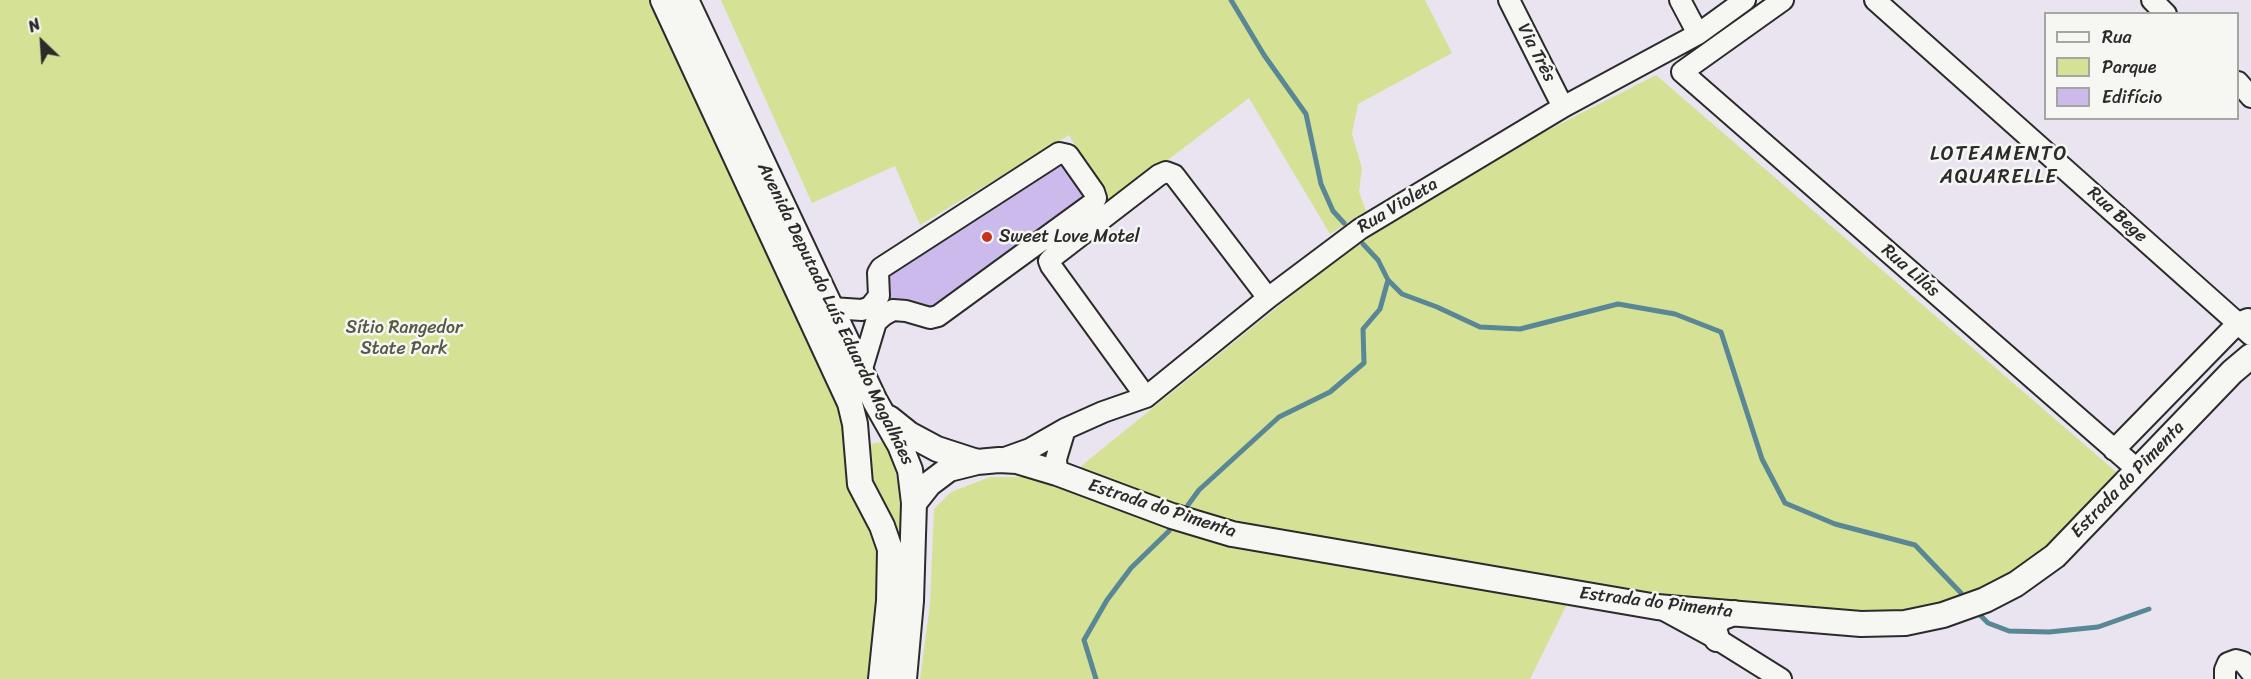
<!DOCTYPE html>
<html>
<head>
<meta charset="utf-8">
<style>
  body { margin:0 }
  #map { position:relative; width:2251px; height:679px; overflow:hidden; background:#e9e4f0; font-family:Sriracha,sans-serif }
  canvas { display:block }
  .legend { position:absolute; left:2044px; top:12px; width:195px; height:108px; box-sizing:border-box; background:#f6f6f2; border:2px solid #a5a5a2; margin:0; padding:8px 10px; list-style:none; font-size:18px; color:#2b2b2b }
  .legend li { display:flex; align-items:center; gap:12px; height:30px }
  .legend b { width:30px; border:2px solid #a5a5a2 }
  .north { position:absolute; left:12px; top:12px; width:60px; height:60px; -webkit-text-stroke:4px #f6f6f2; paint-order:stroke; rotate:335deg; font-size:16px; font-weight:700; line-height:24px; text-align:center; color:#2b2b2b }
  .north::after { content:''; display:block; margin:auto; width:21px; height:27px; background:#2b2b2b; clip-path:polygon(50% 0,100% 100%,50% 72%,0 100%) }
</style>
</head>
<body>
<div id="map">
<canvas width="2251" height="679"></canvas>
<ul class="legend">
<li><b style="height:8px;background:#f6f6f2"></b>Rua</li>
<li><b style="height:16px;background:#d5e295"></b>Parque</li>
<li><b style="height:16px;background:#cbbaeb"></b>Edifício</li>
</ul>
<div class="north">N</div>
</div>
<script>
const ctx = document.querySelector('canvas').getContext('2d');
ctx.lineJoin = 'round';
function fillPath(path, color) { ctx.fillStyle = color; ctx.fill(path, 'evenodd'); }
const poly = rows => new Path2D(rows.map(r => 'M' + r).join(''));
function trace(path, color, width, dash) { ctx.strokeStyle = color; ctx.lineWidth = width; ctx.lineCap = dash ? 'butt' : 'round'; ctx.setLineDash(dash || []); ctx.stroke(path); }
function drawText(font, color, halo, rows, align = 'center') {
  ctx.font = font + ' Sriracha,sans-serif'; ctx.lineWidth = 5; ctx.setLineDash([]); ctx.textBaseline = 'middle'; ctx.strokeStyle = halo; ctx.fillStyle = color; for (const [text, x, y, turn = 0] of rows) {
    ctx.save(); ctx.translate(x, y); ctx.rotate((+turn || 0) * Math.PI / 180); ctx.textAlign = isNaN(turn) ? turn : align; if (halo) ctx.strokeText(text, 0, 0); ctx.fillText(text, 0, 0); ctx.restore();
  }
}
const green = poly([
  [0,0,657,0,844,405,859,501,882,568,868,679,0,679],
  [721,0,1425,0,1452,53,1358,104,1352,134,1362,168,1359,192,1366,211,1330,234,1249,98,1109,205,1069,135,920,225,895,166,812,203],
  [1656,75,2121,476,2030,561,1985,595,1893,621,1575,588,1530,679,920,679,930,604,934,509,951,492,990,477,1027,477,1062,485,1086,462,1343,254,1501,154],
  [882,442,892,457,899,488,903,574,871,478,866,449,874,443]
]);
const stream = poly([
  [1231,0,1264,55,1306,114,1321,184,1333,211,1344,223],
  [1388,280,1402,294,1437,307,1480,327,1520,329,1618,304,1675,314,1721,332,1762,459,1785,503,1835,524,1915,545,1961,593],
  [1188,505,1199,490,1279,417,1330,392,1364,363,1363,329,1380,309,1388,280,1378,260,1363,244],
  [1979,614,1988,623,2009,631,2049,632,2098,627,2149,609],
  [1096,679,1084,640,1107,600,1131,568,1169,531]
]);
const building = poly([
  [1061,157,1087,201,932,312,900,316,869,298,874,290,889,283,882,273,1061,157]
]);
const minor = poly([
  [1509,0,1563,107],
  [1680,0,1698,34],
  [1783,0,1682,72,2138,470],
  [1875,0,2251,335],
  [2152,0,2166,14],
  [2238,82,2251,97],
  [831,308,862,310,870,307,879,296,878,273,881,268,1059,153,1068,155,1094,192,1096,198,1093,203,938,316,930,318,906,311,893,310,884,315,876,322,861,372],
  [1146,397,1051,266,1049,261,1054,256,1159,175,1166,172,1174,175,1268,298],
  [2114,450,2238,323,2248,319],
  [1002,459,1030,449,1065,429,1103,412,1146,397,1268,298,1360,229,1563,107,1698,34,1745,0],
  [1057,473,1056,459,1065,429],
  [1662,609,1717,639,1781,679],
  [2225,679,2225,670,2228,663,2236,660,2243,662,2251,672]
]);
const major = poly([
  [663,0,850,403,855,424,860,484,882,526,890,549,889,601,881,679],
  [686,0,875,401,900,445,910,470,914,503,911,601,904,679],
  [889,418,909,434,937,449,977,462],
  [914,503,929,484,949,469,977,462,999,460,1017,461,1057,473,1172,516,1232,534,1657,607,1861,624,1905,623,1943,615,1985,600,2016,584,2055,556,2232,372,2251,356],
  [1717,639,1714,628,1715,623,1723,617,1734,613]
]);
const markers = [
  [987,237,6,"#c8321e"]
];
const streetNames = [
  ["Via Três",1536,53,63],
  ["Rua Violeta",1398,206,-31],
  ["Rua Bege",2117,215,42],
  ["Rua Lilás",1910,271,41],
  ["Avenida Deputado Luís Eduardo Magalhães",835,314,64],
  ["Estrada do Pimenta",2128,480,-46],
  ["Estrada do Pimenta",1162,509,18],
  ["Estrada do Pimenta",1656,603,7]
];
const poiNames = [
  ["Sweet Love Motel",999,237]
];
const parkNames = [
  ["Sítio Rangedor",404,328],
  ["State Park",404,349]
];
const neighbourhoodNames = [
  ["LOTEAMENTO",1999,155],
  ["AQUARELLE",1999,178]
];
fillPath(green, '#d5e295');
trace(stream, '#5a8795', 5);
fillPath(building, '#cbbaeb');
trace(building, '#2b2b2b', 1.5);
trace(minor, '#2b2b2b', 24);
trace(major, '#2b2b2b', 28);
trace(minor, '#f6f6f2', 20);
trace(major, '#f6f6f2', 24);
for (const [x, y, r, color] of markers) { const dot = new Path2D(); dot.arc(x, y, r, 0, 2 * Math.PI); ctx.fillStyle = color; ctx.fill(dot); trace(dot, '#f6f6f2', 2); }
drawText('18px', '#2b2b2b', '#f6f6f2', streetNames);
drawText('18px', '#2b2b2b', '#f6f6f2', poiNames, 'left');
drawText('18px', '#565946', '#f6f6f2', parkNames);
ctx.letterSpacing = '1.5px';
drawText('20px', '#2b2b2b', '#f6f6f2', neighbourhoodNames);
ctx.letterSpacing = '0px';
</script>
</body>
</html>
